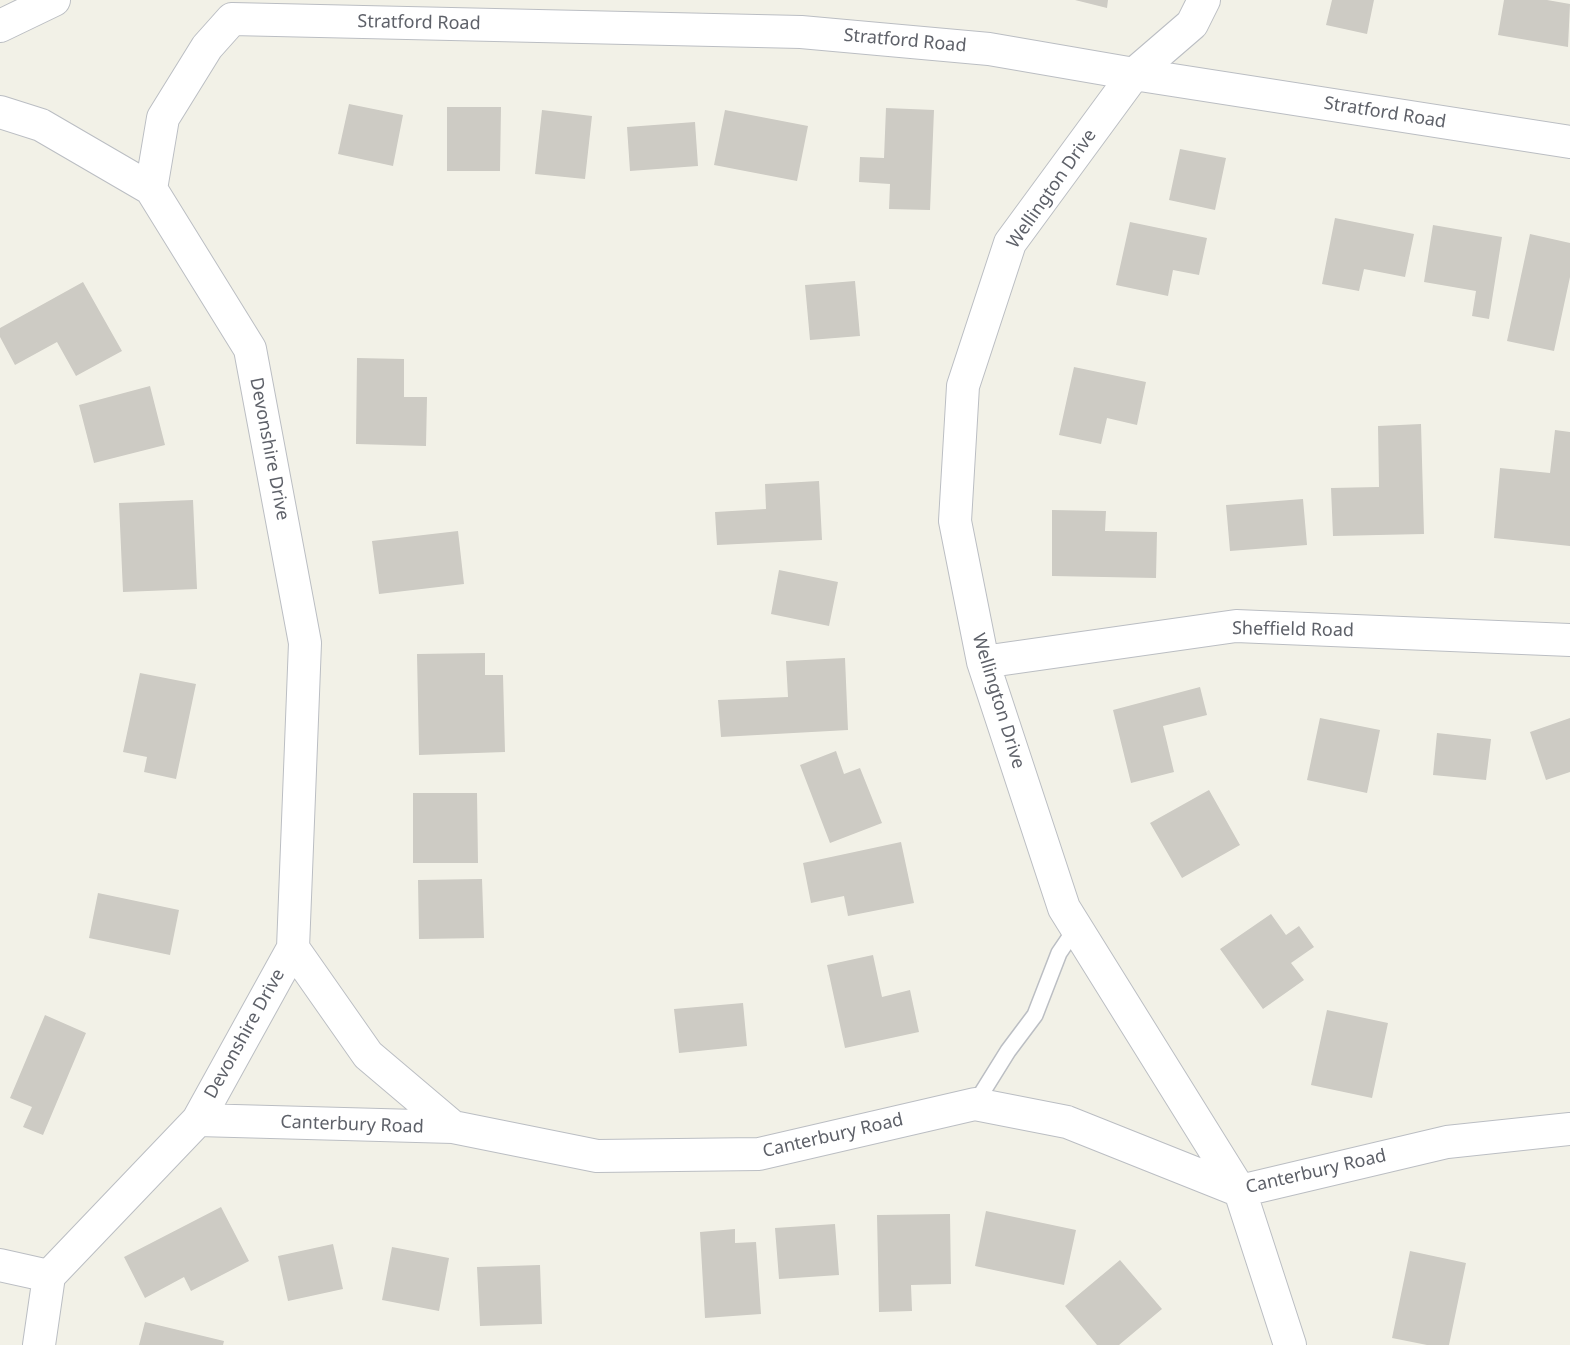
<!DOCTYPE html>
<html>
<head>
<meta charset="utf-8">
<style>
  body { margin:0 }
  canvas { display:block; background:#f2f1e7 }
</style>
</head>
<body>
<canvas width="1570" height="1345"></canvas>
<script>
const ctx = document.querySelector('canvas').getContext('2d');
ctx.lineJoin = 'round';
function fillPath(path, color) { ctx.fillStyle = color; ctx.fill(path, 'evenodd'); }
const poly = rows => new Path2D(rows.map(r => 'M' + r).join(''));
function trace(path, color, width, dash) { ctx.strokeStyle = color; ctx.lineWidth = width; ctx.lineCap = dash ? 'butt' : 'round'; ctx.setLineDash(dash || []); ctx.stroke(path); }
function drawText(font, color, halo, rows, align = 'center') {
  ctx.font = font + ' "Noto Sans",sans-serif'; ctx.lineWidth = 6; ctx.setLineDash([]); ctx.textBaseline = 'middle'; ctx.strokeStyle = halo; ctx.fillStyle = color; for (const [text, x, y, turn = 0] of rows) {
    ctx.save(); ctx.translate(x, y); ctx.rotate((+turn || 0) * Math.PI / 180); ctx.textAlign = isNaN(turn) ? turn : align; if (halo) ctx.strokeText(text, 0, 0); ctx.fillText(text, 0, 0); ctx.restore();
  }
}
const building = poly([
  [1075,0,1108,0,1107,8],
  [1332,0,1374,0,1367,34,1326,25],
  [1504,0,1547,0,1570,4,1568,47,1498,35],
  [349,104,403,115,393,166,338,154],
  [447,107,501,107,500,171,447,171],
  [886,108,934,110,930,210,889,209,890,184,859,182,860,157,884,158],
  [542,110,592,116,585,179,535,174],
  [725,110,808,126,797,181,714,165],
  [695,122,698,166,630,171,627,127],
  [1180,149,1226,158,1215,210,1169,200],
  [1335,218,1414,234,1405,277,1364,269,1359,291,1322,284],
  [1130,222,1207,238,1199,275,1173,270,1168,296,1116,285],
  [1433,225,1502,237,1489,319,1472,316,1476,291,1424,282],
  [1530,234,1570,243,1570,277,1554,351,1507,341],
  [855,281,860,336,810,340,805,285],
  [83,282,122,351,76,376,57,342,15,365,0,337,0,328],
  [357,358,404,359,404,397,427,397,426,446,356,444],
  [1074,367,1146,382,1137,425,1107,418,1101,444,1059,435],
  [150,386,165,445,94,463,79,405],
  [1421,424,1424,534,1333,536,1331,488,1379,487,1378,426],
  [1555,430,1570,432,1570,546,1494,538,1500,468,1550,473],
  [819,481,822,540,717,545,715,512,766,509,765,484],
  [1303,499,1307,545,1230,551,1226,505],
  [193,500,197,589,123,592,119,503],
  [1052,510,1106,511,1105,531,1157,532,1156,578,1052,576],
  [458,531,464,584,379,594,372,541],
  [779,570,838,582,829,626,771,614],
  [485,653,485,675,503,675,505,752,419,755,417,654],
  [845,658,848,730,721,737,718,700,788,697,786,661],
  [140,673,196,684,176,779,144,772,147,757,123,752],
  [1200,687,1207,715,1163,726,1174,772,1131,783,1113,710],
  [1320,718,1380,730,1367,793,1307,780],
  [1570,718,1570,772,1546,780,1530,732],
  [1437,733,1491,739,1486,780,1433,775],
  [836,751,844,774,860,768,882,823,830,843,800,765],
  [1209,790,1240,845,1182,878,1150,823],
  [413,793,477,793,478,863,413,863],
  [901,842,914,903,848,916,844,896,811,903,803,863],
  [482,879,484,938,419,939,418,880],
  [98,893,179,910,170,955,89,938],
  [1271,914,1286,935,1299,926,1314,947,1291,963,1304,980,1263,1009,1220,949],
  [873,955,882,997,910,990,919,1032,845,1048,827,965],
  [743,1003,747,1046,679,1053,674,1009],
  [1327,1010,1388,1023,1372,1098,1311,1085],
  [45,1015,86,1033,43,1135,23,1127,32,1107,10,1098],
  [221,1207,249,1261,191,1291,184,1277,145,1298,124,1257],
  [986,1211,1076,1230,1064,1285,975,1266],
  [950,1214,951,1284,911,1285,912,1311,879,1312,877,1215],
  [835,1224,839,1275,779,1279,775,1228],
  [735,1229,735,1243,756,1242,761,1314,705,1318,700,1232],
  [333,1244,343,1289,288,1301,278,1256],
  [392,1247,449,1258,439,1311,382,1300],
  [1410,1251,1466,1263,1449,1345,1427,1345,1392,1338],
  [1120,1260,1162,1309,1119,1345,1097,1345,1065,1306],
  [540,1265,542,1324,480,1326,477,1267],
  [145,1322,224,1341,223,1345,139,1345]
]);
const lane = poly([
  [975,1104,1008,1051,1035,1015,1059,953,1076,928]
]);
const street = poly([
  [1204,0,1192,24,1134,74,1010,243,963,386,955,521,983,662,1064,908,1240,1191,1290,1345],
  [232,19,801,32,989,49,1134,74,1570,142],
  [0,26,54,0],
  [0,112,41,125,151,189],
  [983,662,1236,626,1570,640],
  [293,948,368,1055,453,1127],
  [198,1120,453,1127,597,1156,759,1154,975,1104,1067,1122,1240,1191,1447,1142,1570,1129],
  [0,1265,49,1276],
  [49,1276,198,1120,293,948,305,643,250,349,151,189,163,118,207,47,232,19],
  [39,1345,49,1276]
]);
const streetNames = [
  ["Stratford Road",419,23,1],
  ["Stratford Road",905,41,5],
  ["Stratford Road",1385,113,9],
  ["Wellington Drive",1052,189,-55],
  ["Devonshire Drive",269,449,79],
  ["Sheffield Road",1293,630,1],
  ["Wellington Drive",998,701,73],
  ["Devonshire Drive",245,1034,-61],
  ["Canterbury Road",352,1125,2],
  ["Canterbury Road",833,1136,-13],
  ["Canterbury Road",1316,1172,-13]
];
fillPath(building, '#cdcbc4');
trace(lane, '#bbbec3', 18);
trace(street, '#bbbec3', 34);
trace(lane, '#fff', 15);
trace(street, '#fff', 32);
drawText('18px', '#5e6169', '#fff', streetNames);
</script>
</body>
</html>
